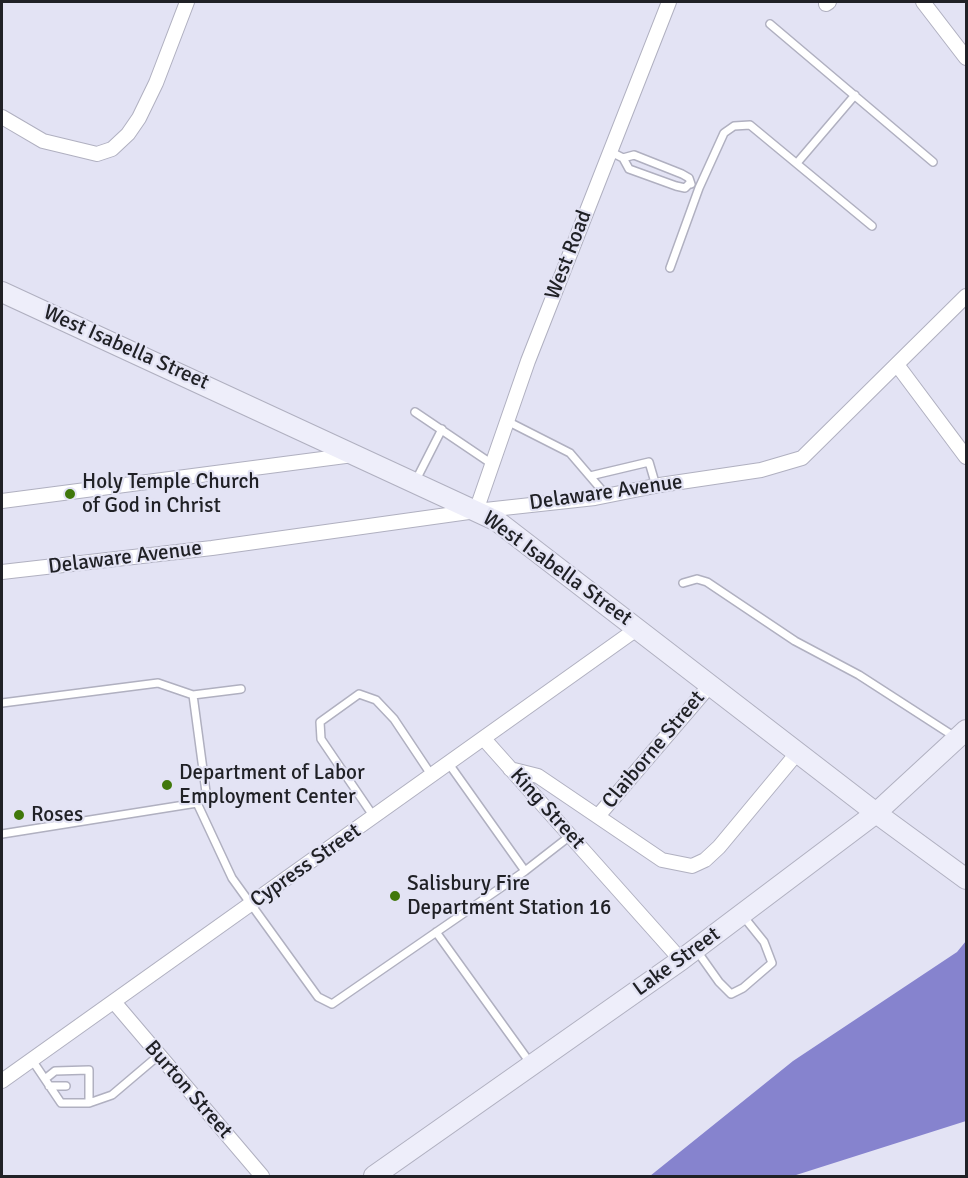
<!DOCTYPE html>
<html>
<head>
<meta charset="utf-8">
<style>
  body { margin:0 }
  #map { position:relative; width:968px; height:1178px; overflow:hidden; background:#e3e3f4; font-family:Signika,sans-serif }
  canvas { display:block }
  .frame { position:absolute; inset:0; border:3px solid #202126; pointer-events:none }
</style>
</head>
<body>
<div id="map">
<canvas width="968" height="1178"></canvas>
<div class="frame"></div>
</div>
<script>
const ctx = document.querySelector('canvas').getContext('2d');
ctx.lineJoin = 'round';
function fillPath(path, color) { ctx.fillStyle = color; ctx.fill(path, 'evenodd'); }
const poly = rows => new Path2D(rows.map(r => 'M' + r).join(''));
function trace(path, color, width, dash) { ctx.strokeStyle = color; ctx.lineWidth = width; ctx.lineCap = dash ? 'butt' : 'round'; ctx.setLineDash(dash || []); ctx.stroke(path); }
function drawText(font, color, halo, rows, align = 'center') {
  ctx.font = font + ' Signika,sans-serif'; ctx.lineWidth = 4.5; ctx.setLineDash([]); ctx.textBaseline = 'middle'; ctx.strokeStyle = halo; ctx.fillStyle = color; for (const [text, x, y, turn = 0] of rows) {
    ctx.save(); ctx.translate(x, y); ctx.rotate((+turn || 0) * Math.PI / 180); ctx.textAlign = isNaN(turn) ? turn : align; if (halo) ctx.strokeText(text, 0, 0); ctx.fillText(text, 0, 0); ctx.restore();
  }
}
const water = poly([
  [966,941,966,1121,793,1176,650,1176,793,1061,957,952]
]);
const lane = poly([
  [770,24,933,162],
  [609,151,623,158,629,169,676,186,685,188,689,184],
  [623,158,634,155,682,174,689,178,691,184],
  [797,163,855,95],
  [670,268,699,188,724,133,734,126,750,125,872,226],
  [415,412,492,464],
  [507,421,570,453,606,495],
  [590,476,649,462,656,486],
  [415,482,442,429],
  [683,583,697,579,707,582,795,641,859,675,955,737],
  [193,695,206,792,197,803],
  [2,703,158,683,193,695,241,689],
  [374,817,321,739,320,722,359,694,376,700,394,719,432,776],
  [2,834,197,803,232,878,318,997,332,1004,525,871,449,764],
  [525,871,570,836],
  [436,932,531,1064],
  [697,951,719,982,731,994,743,988,772,963,764,942,743,916],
  [32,1060,61,1103,89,1103,112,1095,158,1056],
  [45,1079,55,1071,89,1070,89,1103],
  [49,1086,66,1086]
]);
const street = poly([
  [923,2,966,58],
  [826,4,829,2],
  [2,117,43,141,97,154,112,149,128,134,139,118,156,83,187,2],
  [898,366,966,457],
  [2,501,353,455],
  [476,511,528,361,669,2],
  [2,572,212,548,476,511,595,498,660,485,761,470,802,458,966,296],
  [484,739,681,960],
  [510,769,538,776,662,860,692,866,705,860,719,847,798,752],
  [598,816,711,684],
  [114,1002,262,1176],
  [2,1081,638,628]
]);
const secondary = poly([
  [2,292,497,521,876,813,966,879],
  [374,1176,681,960,876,813,966,730]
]);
const markers = [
  [70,494,6,"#40780b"],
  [167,785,6,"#40780b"],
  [19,815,6,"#40780b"],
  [395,896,6,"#40780b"]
];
const streetNames = [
  ["West Road",569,255,-69],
  ["West Isabella Street",126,348,24],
  ["Delaware Avenue",606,493,-8],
  ["Delaware Avenue",125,558,-7],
  ["West Isabella Street",557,569,36],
  ["Claiborne Street",654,750,-50],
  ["King Street",547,809,48],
  ["Cypress Street",306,866,-35],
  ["Lake Street",677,962,-36],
  ["Burton Street",188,1090,49]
];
const poiNames = [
  ["Holy Temple Church",82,482],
  ["of God in Christ",82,506],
  ["Department of Labor",179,773],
  ["Employment Center",179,797],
  ["Roses",31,815],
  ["Salisbury Fire",407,884],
  ["Department Station 16",407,908]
];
fillPath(water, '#8683ce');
trace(lane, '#b0b0c0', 10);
trace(street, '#b0b0c0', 16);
trace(secondary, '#b0b0c0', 22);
trace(lane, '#fff', 7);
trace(street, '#fff', 14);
trace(secondary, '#eeeefa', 20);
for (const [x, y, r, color] of markers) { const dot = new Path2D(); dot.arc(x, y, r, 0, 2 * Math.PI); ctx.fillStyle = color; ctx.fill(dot); trace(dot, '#e3e3f4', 2); }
drawText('21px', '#202126', '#e3e3f4', streetNames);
drawText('21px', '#202126', '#e3e3f4', poiNames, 'left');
</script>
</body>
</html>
